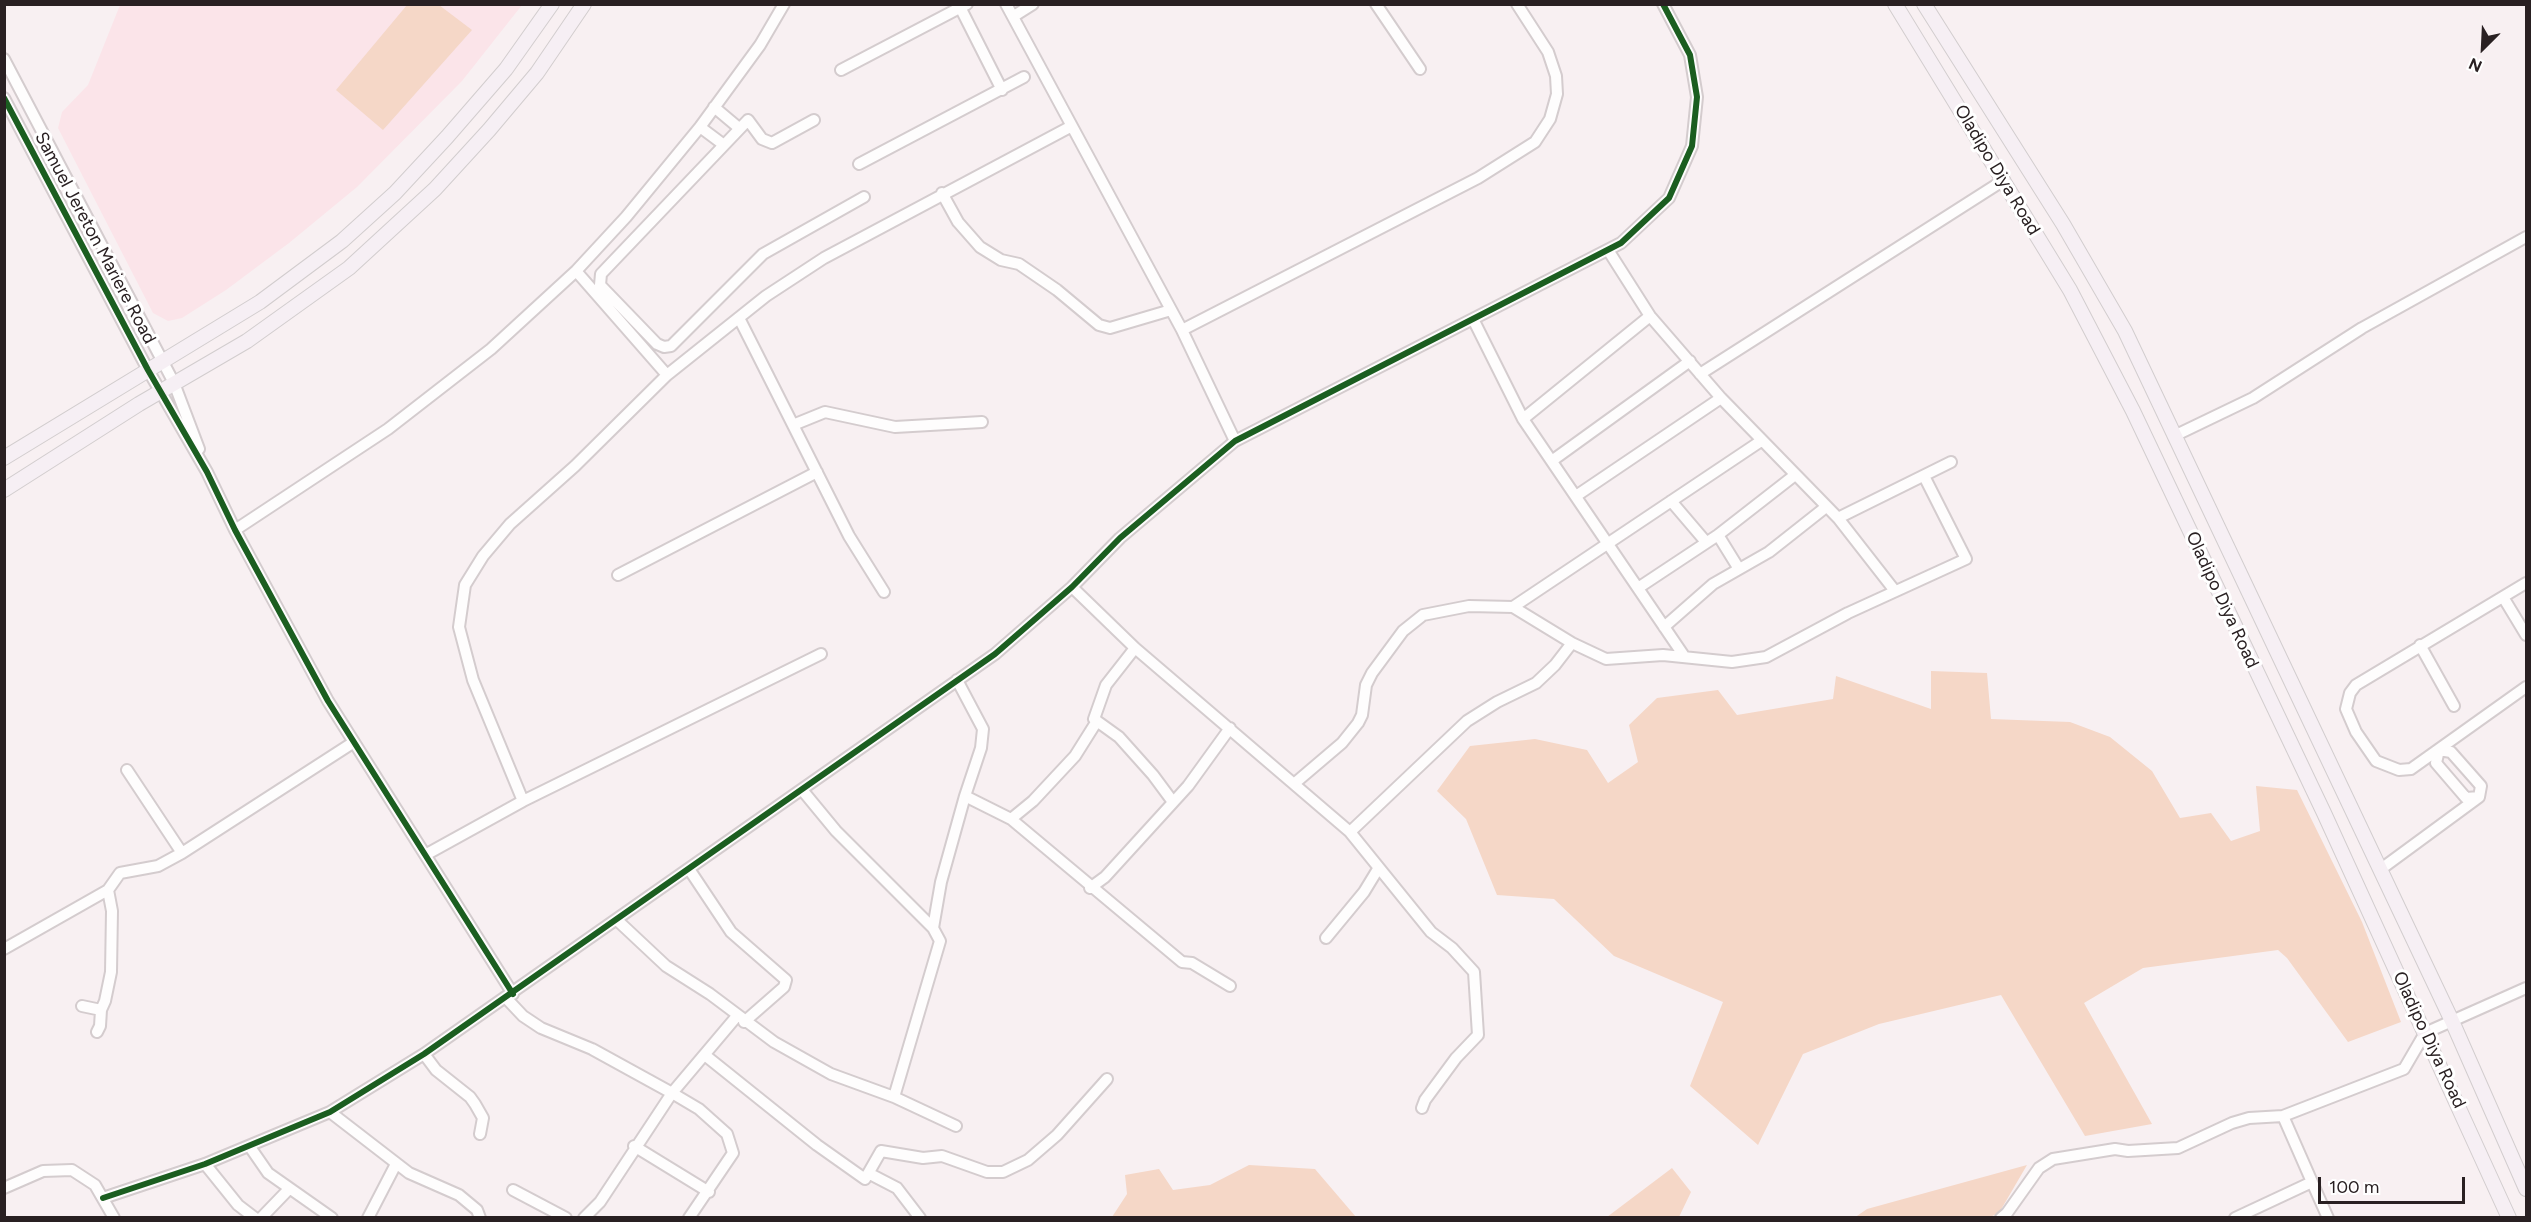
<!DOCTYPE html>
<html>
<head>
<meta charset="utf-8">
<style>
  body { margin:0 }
  #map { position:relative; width:2531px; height:1222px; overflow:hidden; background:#f8f0f2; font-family:Figtree,sans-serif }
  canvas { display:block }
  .frame { position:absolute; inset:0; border:6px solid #292022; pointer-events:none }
  .north { position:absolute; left:2453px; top:18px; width:60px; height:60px; -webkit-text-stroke:4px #fff; paint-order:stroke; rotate:204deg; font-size:16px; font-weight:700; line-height:24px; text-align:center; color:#292022 }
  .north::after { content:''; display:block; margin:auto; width:21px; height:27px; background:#292022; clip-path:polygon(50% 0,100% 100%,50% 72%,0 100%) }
  .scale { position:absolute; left:2318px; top:1177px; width:147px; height:27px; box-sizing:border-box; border:3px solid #292022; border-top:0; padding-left:8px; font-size:18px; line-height:21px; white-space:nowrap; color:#292022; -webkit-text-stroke:4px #fff; paint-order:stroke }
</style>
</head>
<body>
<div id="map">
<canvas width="2531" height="1222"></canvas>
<div class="frame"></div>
<div class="north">N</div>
<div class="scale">100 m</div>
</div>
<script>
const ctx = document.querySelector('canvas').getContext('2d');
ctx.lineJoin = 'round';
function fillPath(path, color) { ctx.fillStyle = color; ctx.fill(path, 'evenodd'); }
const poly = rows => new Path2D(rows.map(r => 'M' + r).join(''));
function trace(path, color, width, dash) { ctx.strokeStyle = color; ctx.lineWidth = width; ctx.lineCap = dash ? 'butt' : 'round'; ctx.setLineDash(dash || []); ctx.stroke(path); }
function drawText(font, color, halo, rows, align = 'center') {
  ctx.font = font + ' Figtree,sans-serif'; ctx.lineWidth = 6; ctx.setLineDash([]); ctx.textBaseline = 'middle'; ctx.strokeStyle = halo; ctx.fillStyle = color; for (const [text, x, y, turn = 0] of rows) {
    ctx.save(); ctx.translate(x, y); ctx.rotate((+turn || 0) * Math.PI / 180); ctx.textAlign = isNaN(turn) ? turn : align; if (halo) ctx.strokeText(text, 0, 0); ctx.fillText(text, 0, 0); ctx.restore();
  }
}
const built = poly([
  [120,5,522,5,462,81,357,187,289,243,226,290,182,318,168,321,153,313,58,128,62,112,88,85]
]);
const green = poly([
  [407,5,439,5,472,30,383,130,336,90],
  [1931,671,1987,673,1991,719,2070,722,2110,737,2152,771,2180,818,2211,813,2231,841,2260,831,2256,786,2297,790,2362,922,2401,1022,2348,1042,2287,958,2278,950,2143,968,2084,1003,2152,1124,2085,1136,2001,995,1879,1024,1803,1054,1758,1145,1690,1086,1723,1002,1614,956,1554,899,1497,895,1466,819,1437,791,1470,746,1535,739,1587,750,1608,783,1638,762,1629,725,1657,698,1718,690,1737,715,1833,699,1836,676,1931,709],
  [1249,1165,1315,1169,1356,1217,1112,1217,1127,1194,1125,1175,1159,1169,1173,1190,1210,1185],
  [2027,1165,1999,1213,1990,1217,1854,1218,1867,1209],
  [1672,1168,1691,1192,1679,1217,1607,1217]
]);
const minor = poly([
  [1006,4,1182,330,1235,441],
  [1376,4,1420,69],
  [961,9,1002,90],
  [1014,16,1033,4],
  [4,59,174,383,199,449],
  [841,70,967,4],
  [4,98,148,370,207,472,235,530,328,701,513,994],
  [714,107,739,128],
  [814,120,772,143,762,139,748,120,601,274,600,285,657,344,664,347,671,346,763,254,864,197],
  [700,127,724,145],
  [859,164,1024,77],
  [942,193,958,222,980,247,1001,260,1019,264,1057,290,1099,325,1110,328,1171,310],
  [1608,250,1650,316,1721,398,1838,518,1895,591],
  [576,271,667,375],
  [739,318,849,536,884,592],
  [1473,319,1523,419,1684,656],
  [1182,330,1478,178,1535,142,1550,119,1557,94,1556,76,1548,52,1517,4],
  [1700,374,2004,180],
  [1523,419,1650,316],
  [793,425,825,412,895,427,982,422],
  [2174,436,2253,398,2362,328,2526,237],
  [1553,460,1690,361],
  [1576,496,1721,398],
  [1671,501,1706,542],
  [1838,518,1951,462],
  [235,530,388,429,491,349,576,271,626,217,700,127,760,45,784,4],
  [1718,535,1739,569],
  [618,575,817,472],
  [2526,583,2356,685,2350,693,2346,709,2356,732,2376,761,2399,770,2411,769,2526,687],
  [1072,587,1135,648,1350,832,1431,932,1452,948,1474,972,1478,1035,1456,1058,1425,1100,1422,1108],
  [1638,588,1718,535,1795,475],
  [2503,597,2526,635],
  [1513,607,1761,441],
  [1664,627,1713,584,1769,552,1826,507],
  [2420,645,2454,706],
  [1135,648,1106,685,1094,719,1119,737,1153,775,1173,802],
  [957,680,983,729,981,748,965,796,1011,819,1182,962,1192,963,1230,986],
  [127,770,182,853],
  [1295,783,1342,743,1358,723,1362,715,1366,685,1372,673,1403,631,1423,615,1469,606,1513,607,1572,643,1606,659,1663,655,1732,662,1766,657,1848,613,1966,559,1924,476],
  [803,791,836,831,933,928,940,941,894,1097],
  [523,801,473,680,459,627,465,585,483,556,510,524,575,466,667,375,766,296,824,258,1070,127],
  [1011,819,1033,801,1075,756,1097,721],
  [1350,832,1467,721,1497,702,1536,683,1555,665,1572,643],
  [427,854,523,801,821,654],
  [689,869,731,932,786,980,784,987,744,1022],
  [2381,869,2479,797,2481,786,2451,752,2439,750,2436,763,2466,798,2479,797],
  [1090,888,1105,877,1188,786,1230,728],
  [618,921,666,966,710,994,774,1042,831,1074,894,1097,956,1126],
  [933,928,941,882,965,796],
  [1326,938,1364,892,1378,869],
  [4,949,108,890],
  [506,998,523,1016,541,1028,592,1049,672,1093,699,1109,727,1134,733,1153,689,1218],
  [82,1006,101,1010,105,1001,111,972,112,911,108,890,120,873,158,866,182,853,354,742],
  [97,1032,100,1026,101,1010],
  [424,1054,436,1070,470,1097,475,1104,483,1118,480,1134],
  [706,1056,817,1145,865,1179,881,1151,923,1158,942,1156,987,1172,1003,1172,1028,1160,1057,1135,1107,1079],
  [330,1112,409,1173,459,1195,477,1210,480,1218],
  [634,1146,709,1192],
  [250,1147,268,1173,332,1218],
  [205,1164,238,1205,255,1218],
  [870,1174,897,1188,920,1218],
  [2312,1182,2328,1218],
  [4,1188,43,1171,72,1170,95,1185,114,1218],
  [513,1190,566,1218],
  [103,1198,205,1164,330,1112,424,1054,995,654,1072,587,1120,538,1235,441,1621,243,1669,198,1692,146,1697,97,1690,55,1663,4],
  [261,1218,289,1189],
  [368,1218,396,1164],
  [584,1218,600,1202,672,1093,737,1016],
  [2001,1218,2007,1213,2039,1168,2053,1159,2115,1149,2128,1151,2178,1148,2232,1123,2249,1118,2283,1116,2404,1069,2425,1033,2526,988],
  [2235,1218,2312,1182,2283,1116]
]);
const major = poly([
  [1895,4,2070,290,2133,411,2324,813,2509,1218],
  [1924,4,2063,224,2125,331,2452,1021,2526,1189],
  [4,458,260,302,342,241,395,193,447,137,506,69,552,4],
  [4,490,139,404,247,341,349,268,435,189,489,130,537,73,584,4]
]);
const cycleway = poly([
  [4,98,148,370,207,472,235,530,328,701,513,994],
  [103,1198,205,1164,330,1112,424,1054,995,654,1072,587,1120,538,1235,441,1621,243,1669,198,1692,146,1697,97,1690,55,1663,4]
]);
const streetNames = [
  ["Oladipo Diya Road",1997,170,59],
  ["Samuel Jereton Mariere Road",95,238,62],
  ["Oladipo Diya Road",2222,600,65],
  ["Oladipo Diya Road",2429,1040,65]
];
fillPath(built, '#fbe4e9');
fillPath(green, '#f5d7c7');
trace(minor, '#d4ccce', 14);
trace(major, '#d2cdce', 16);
trace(minor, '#fefdfd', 10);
trace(major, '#f6eff4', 14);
trace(cycleway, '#1b5e20', 6);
drawText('18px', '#292022', '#fff', streetNames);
</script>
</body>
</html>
